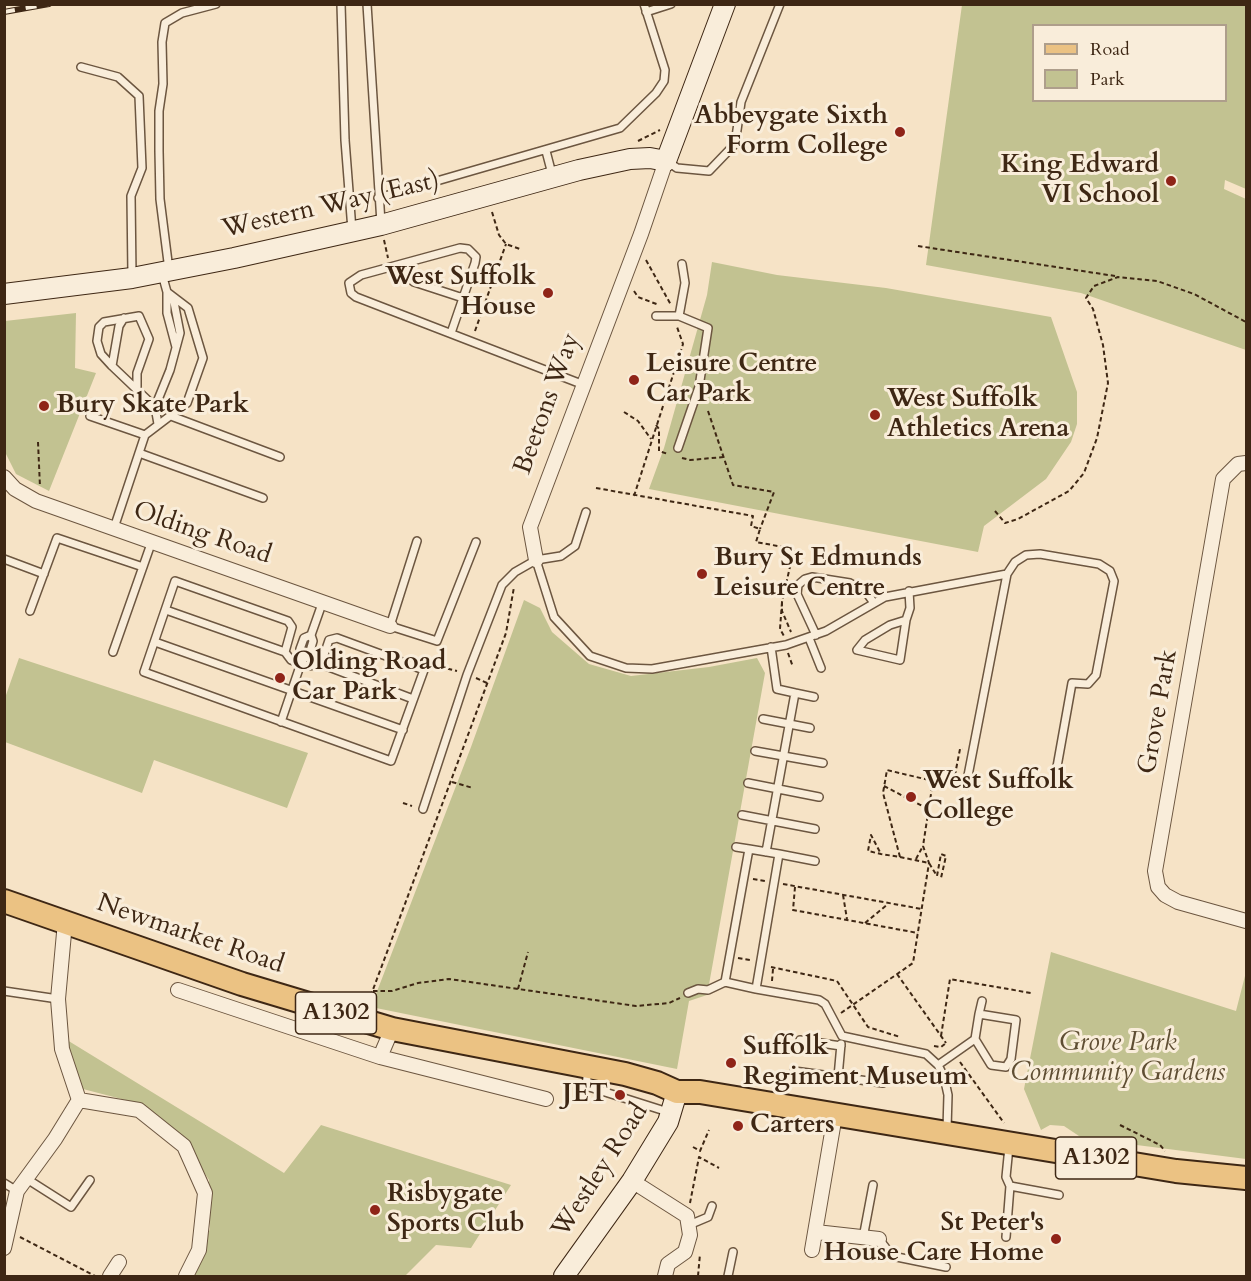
<!DOCTYPE html>
<html>
<head>
<meta charset="utf-8">
<style>
  body { margin:0 }
  #map { position:relative; width:1251px; height:1281px; overflow:hidden; background:#f6e3c6; font-family:Cardo,serif }
  canvas { display:block }
  .frame { position:absolute; inset:0; border:6px solid #3e2714; pointer-events:none }
  .legend { position:absolute; left:1032px; top:24px; width:195px; height:78px; box-sizing:border-box; background:#f9edda; border:2px solid #ae9e8b; margin:0; padding:8px 10px; list-style:none; font-size:18px; color:#3e2714 }
  .legend li { display:flex; align-items:center; gap:12px; height:30px }
  .legend b { width:30px; border:2px solid #ae9e8b }
</style>
</head>
<body>
<div id="map">
<canvas width="1251" height="1281"></canvas>
<div class="frame"></div>
<ul class="legend">
<li><b style="height:8px;background:#ebc283"></b>Road</li>
<li><b style="height:16px;background:#c2c291"></b>Park</li>
</ul>
</div>
<script>
const ctx = document.querySelector('canvas').getContext('2d');
ctx.lineJoin = 'round';
function fillPath(path, color) { ctx.fillStyle = color; ctx.fill(path, 'evenodd'); }
const poly = rows => new Path2D(rows.map(r => 'M' + r).join(''));
function trace(path, color, width, dash) { ctx.strokeStyle = color; ctx.lineWidth = width; ctx.lineCap = dash ? 'butt' : 'round'; ctx.setLineDash(dash || []); ctx.stroke(path); }
function drawText(font, color, halo, rows, align = 'center') {
  ctx.font = font + ' Cardo,serif'; ctx.lineWidth = 6; ctx.setLineDash([]); ctx.textBaseline = 'middle'; ctx.strokeStyle = halo; ctx.fillStyle = color; for (const [text, x, y, turn = 0] of rows) {
    ctx.save(); ctx.translate(x, y); ctx.rotate((+turn || 0) * Math.PI / 180); ctx.textAlign = isNaN(turn) ? turn : align; if (halo) ctx.strokeText(text, 0, 0); ctx.fillText(text, 0, 0); ctx.restore();
  }
}
const green = poly([
  [962,5,1246,5,1246,189,1225,180,1224,189,1246,199,1246,350,1081,293,926,265],
  [1034,26,1226,26,1226,100,1034,100],
  [712,262,777,275,886,288,1051,317,1077,392,1077,424,1071,442,1046,479,984,526,978,552,649,489,664,448,707,295],
  [76,313,75,368,96,373,49,491,16,474,5,452,5,321],
  [524,600,540,608,552,632,589,664,631,676,709,667,757,658,765,673,708,990,707,995,689,1001,677,1069,371,1007,471,747],
  [19,658,308,753,287,808,154,760,142,793,5,742,5,698],
  [1051,952,1236,1011,1246,972,1246,1159,1082,1138,1064,1126,1050,1125,1041,1130,1024,1089],
  [67,1040,284,1173,321,1125,511,1185,471,1248,436,1245,405,1276,190,1276,210,1229,209,1180,180,1136,137,1103,83,1089]
]);
const path = poly([
  [638,141,660,130],
  [492,212,499,235,506,244,520,249],
  [384,240,388,258],
  [918,246,1115,276],
  [646,260,671,305],
  [634,291,638,297,659,305],
  [475,331,506,244],
  [708,411,733,485,774,492,760,529],
  [624,412,638,421,651,439],
  [656,425,659,429,659,451,668,454],
  [38,442,40,487],
  [682,458,690,460,724,457],
  [596,488,753,516,751,526,760,529,756,542,794,549,782,602,782,611,791,632],
  [634,496,683,344,677,327],
  [995,511,1005,523,1018,519,1069,491,1084,473,1097,438,1108,383,1103,345,1093,309,1086,298,1094,286,1118,277,1157,281,1194,294,1246,322],
  [782,602,780,629,784,636],
  [788,653,793,667],
  [433,668,441,667,457,671],
  [476,678,487,683],
  [933,781,953,785,960,749,963,749],
  [452,782,473,788],
  [884,786,928,809],
  [403,803,412,806],
  [900,857,929,863,937,876,941,854,946,856,941,878],
  [916,859,923,846],
  [753,879,765,881],
  [783,884,922,909],
  [795,887,793,910,918,933],
  [843,895,847,919],
  [865,923,888,904],
  [738,958,750,960],
  [771,967,837,981,868,1027,900,1037],
  [897,974,946,1043],
  [772,981,773,969],
  [518,989,528,952],
  [373,991,392,991,418,983,449,979,636,1006,669,1003,680,998],
  [368,1003,506,633,514,587],
  [841,1013,913,963,929,863,923,846,933,781,887,770,883,793,900,857,881,854,868,851,871,835,881,854],
  [941,1036,950,979,1031,993],
  [934,1046,941,1047,946,1043],
  [960,1062,1004,1123],
  [1120,1125,1160,1145,1165,1151],
  [693,1147,700,1151,709,1130],
  [690,1203,699,1157,719,1168],
  [20,1237,95,1276],
  [698,1276,700,1254]
]);
const lane = poly([
  [341,4,345,140,352,230],
  [367,4,381,223],
  [646,12,671,4],
  [81,67,118,77,139,96,142,168,131,196,132,275],
  [546,151,552,174],
  [668,162,677,168,709,171,735,144,741,102,780,4],
  [378,198,620,128,656,93,664,81,665,70,644,4],
  [400,265,405,275,414,282,463,298],
  [169,270,160,199,159,151,159,111,163,84,162,42,165,23,182,13,216,4],
  [167,292,167,313,176,347],
  [656,316,679,316,708,328,699,387,678,448],
  [679,316,685,283,682,264],
  [451,333,475,263,476,257,468,249,460,248,361,275,349,283,351,293,356,297,584,385],
  [112,366,119,326,124,318],
  [137,389,137,373,149,339,139,316,104,322,99,327,97,341,101,354,112,366,155,407],
  [90,416,145,435],
  [171,416,280,457],
  [158,424,155,407,170,370,180,333,173,297],
  [139,453,263,498],
  [114,528,145,435,187,403,203,358,188,308,167,292,162,274],
  [417,541,390,626,437,641,476,542],
  [4,559,44,574],
  [536,560,554,617,590,656,626,668,652,669,786,645,826,631,885,597,1007,574,966,786],
  [1007,574,1015,562,1026,555,1040,554,1099,564,1110,571,1114,581,1096,675,1088,684,1072,683,1055,778],
  [166,610,285,652,291,660,308,666,321,664,413,699],
  [30,611,57,538,143,567],
  [906,620,900,660,857,650,865,640,890,625,906,620,910,608,909,591],
  [816,635,797,594,798,585,805,579,812,577,850,583,866,592,874,603],
  [809,638,821,668],
  [155,642,403,730],
  [113,652,152,541],
  [285,652,292,627,288,621,175,581,144,672,391,761,424,670,337,638,329,640,321,664],
  [301,663,300,649,304,638,311,635],
  [795,693,814,697],
  [763,719,810,728],
  [281,722,301,663,310,651,313,641,311,635,323,601],
  [755,751,823,763],
  [748,783,819,797],
  [423,809,467,675,502,585,515,572,536,560,561,556,575,546,586,512],
  [742,815,815,829],
  [736,847,749,849],
  [766,852,795,693,777,689,771,647],
  [779,854,815,861],
  [756,989,779,854,749,849,725,982,756,989,819,1000,825,1004,842,1036,926,1054,938,1065,944,1077,948,1095,947,1129],
  [4,991,58,999],
  [688,993,698,989,708,990,725,982],
  [979,1014,1016,1020,1011,1059,1006,1067,991,1065,975,1039,979,1014,982,1001],
  [800,1040,841,1046],
  [938,1065,975,1039],
  [588,1069,586,1086,668,1112],
  [794,1071,883,1083],
  [838,1077,841,1044],
  [1009,1147,1006,1177,1010,1186,1059,1195],
  [27,1179,71,1207,90,1180],
  [4,1183,17,1191],
  [689,1225,708,1217,712,1206],
  [1006,1237,1010,1186],
  [863,1238,873,1185],
  [879,1239,892,1256,946,1267],
  [728,1276,733,1252]
]);
const street = poly([
  [1246,463,1238,464,1223,479,1155,871,1158,887,1165,895,1178,902,1246,921],
  [4,477,15,489,36,501,390,626],
  [536,560,530,527,641,234,666,161],
  [178,990,380,1057,546,1099],
  [380,1057,392,1029],
  [79,1100,139,1110,184,1146,205,1193,199,1250,186,1276],
  [632,1181,687,1216,690,1235,685,1252,668,1264,665,1276],
  [816,1232,879,1239],
  [4,1248,17,1191,55,1139,79,1100,62,1049,58,999,65,922],
  [812,1250,835,1115],
  [110,1276,119,1262]
]);
const secondary = poly([
  [4,294,132,278,234,258,381,225,579,170,630,159,650,158,666,161,725,4],
  [564,1276,632,1181,668,1122,677,1092]
]);
const primary = poly([
  [4,901,242,984,392,1029,625,1074,657,1083,677,1092,700,1092,1176,1171,1246,1178]
]);
const rail = poly([
  [4,12,49,4]
]);
const markers = [
  [900,132,6,"#8f2418"],
  [1171,181,6,"#8f2418"],
  [548,293,6,"#8f2418"],
  [634,380,6,"#8f2418"],
  [44,406,6,"#8f2418"],
  [875,415,6,"#8f2418"],
  [702,574,6,"#8f2418"],
  [280,678,6,"#8f2418"],
  [911,797,6,"#8f2418"],
  [731,1063,6,"#8f2418"],
  [620,1095,6,"#8f2418"],
  [738,1126,6,"#8f2418"],
  [375,1210,6,"#8f2418"],
  [1056,1239,6,"#8f2418"]
];
const shields = [
  [336,1013,81],
  [1096,1158,81]
];
const shieldNames = [
  ["A1302",336,1013],
  ["A1302",1096,1158]
];
const poiNames = [
  ["Abbeygate Sixth",888,117,"right"],
  ["Form College",888,147,"right"],
  ["King Edward",1159,166,"right"],
  ["VI School",1159,196,"right"],
  ["West Suffolk",536,278,"right"],
  ["House",536,308,"right"],
  ["Leisure Centre",646,365],
  ["Car Park",646,395],
  ["West Suffolk",887,400],
  ["Athletics Arena",887,430],
  ["Bury Skate Park",56,406],
  ["Bury St Edmunds",714,559],
  ["Leisure Centre",714,589],
  ["Olding Road",292,663],
  ["Car Park",292,693],
  ["West Suffolk",923,782],
  ["College",923,812],
  ["Suffolk",743,1048],
  ["Regiment Museum",743,1078],
  ["JET",608,1095,"right"],
  ["Carters",750,1126],
  ["Risbygate",387,1195],
  ["Sports Club",387,1225],
  ["St Peter's",1044,1224,"right"],
  ["House Care Home",1044,1254,"right"]
];
const streetNames = [
  ["Western Way (East)",331,206,-13],
  ["Beetons Way",548,404,-70],
  ["Olding Road",202,534,19],
  ["Grove Park",1159,712,-80],
  ["Newmarket Road",190,935,19],
  ["Westley Road",601,1171,-57]
];
const parkNames = [
  ["Grove Park",1118,1044],
  ["Community Gardens",1118,1074]
];
fillPath(green, '#c2c291');
trace(lane, '#6c5640', 10);
trace(street, '#6c5640', 16);
trace(secondary, '#3e2714', 22);
trace(primary, '#3e2714', 26);
trace(path, '#3e2714', 2, [4.5, 3]);
trace(lane, '#f9edda', 7);
trace(street, '#f9edda', 14);
trace(secondary, '#f9edda', 20);
trace(primary, '#ebc283', 22);
trace(rail, '#3e2714', 6);
trace(rail, '#f9edda', 4, [11]);
for (const [x, y, r, color] of markers) { const dot = new Path2D(); dot.arc(x, y, r, 0, 2 * Math.PI); ctx.fillStyle = color; ctx.fill(dot); trace(dot, '#f9edda', 2); }
for (const [x, y, w] of shields) { const box = new Path2D(); box.roundRect(x - w / 2, y - 21, w, 42, 4.5); ctx.fillStyle = '#f9edda'; ctx.fill(box); trace(box, '#3e2714', 1.5); }
drawText('bold 24px', '#3e2714', null, shieldNames);
drawText('bold 26px', '#3e2714', '#f9edda', poiNames, 'left');
drawText('26px', '#3e2714', '#f9edda', streetNames);
drawText('italic 26px', '#5f4e33', '#f9edda', parkNames);
</script>
</body>
</html>
